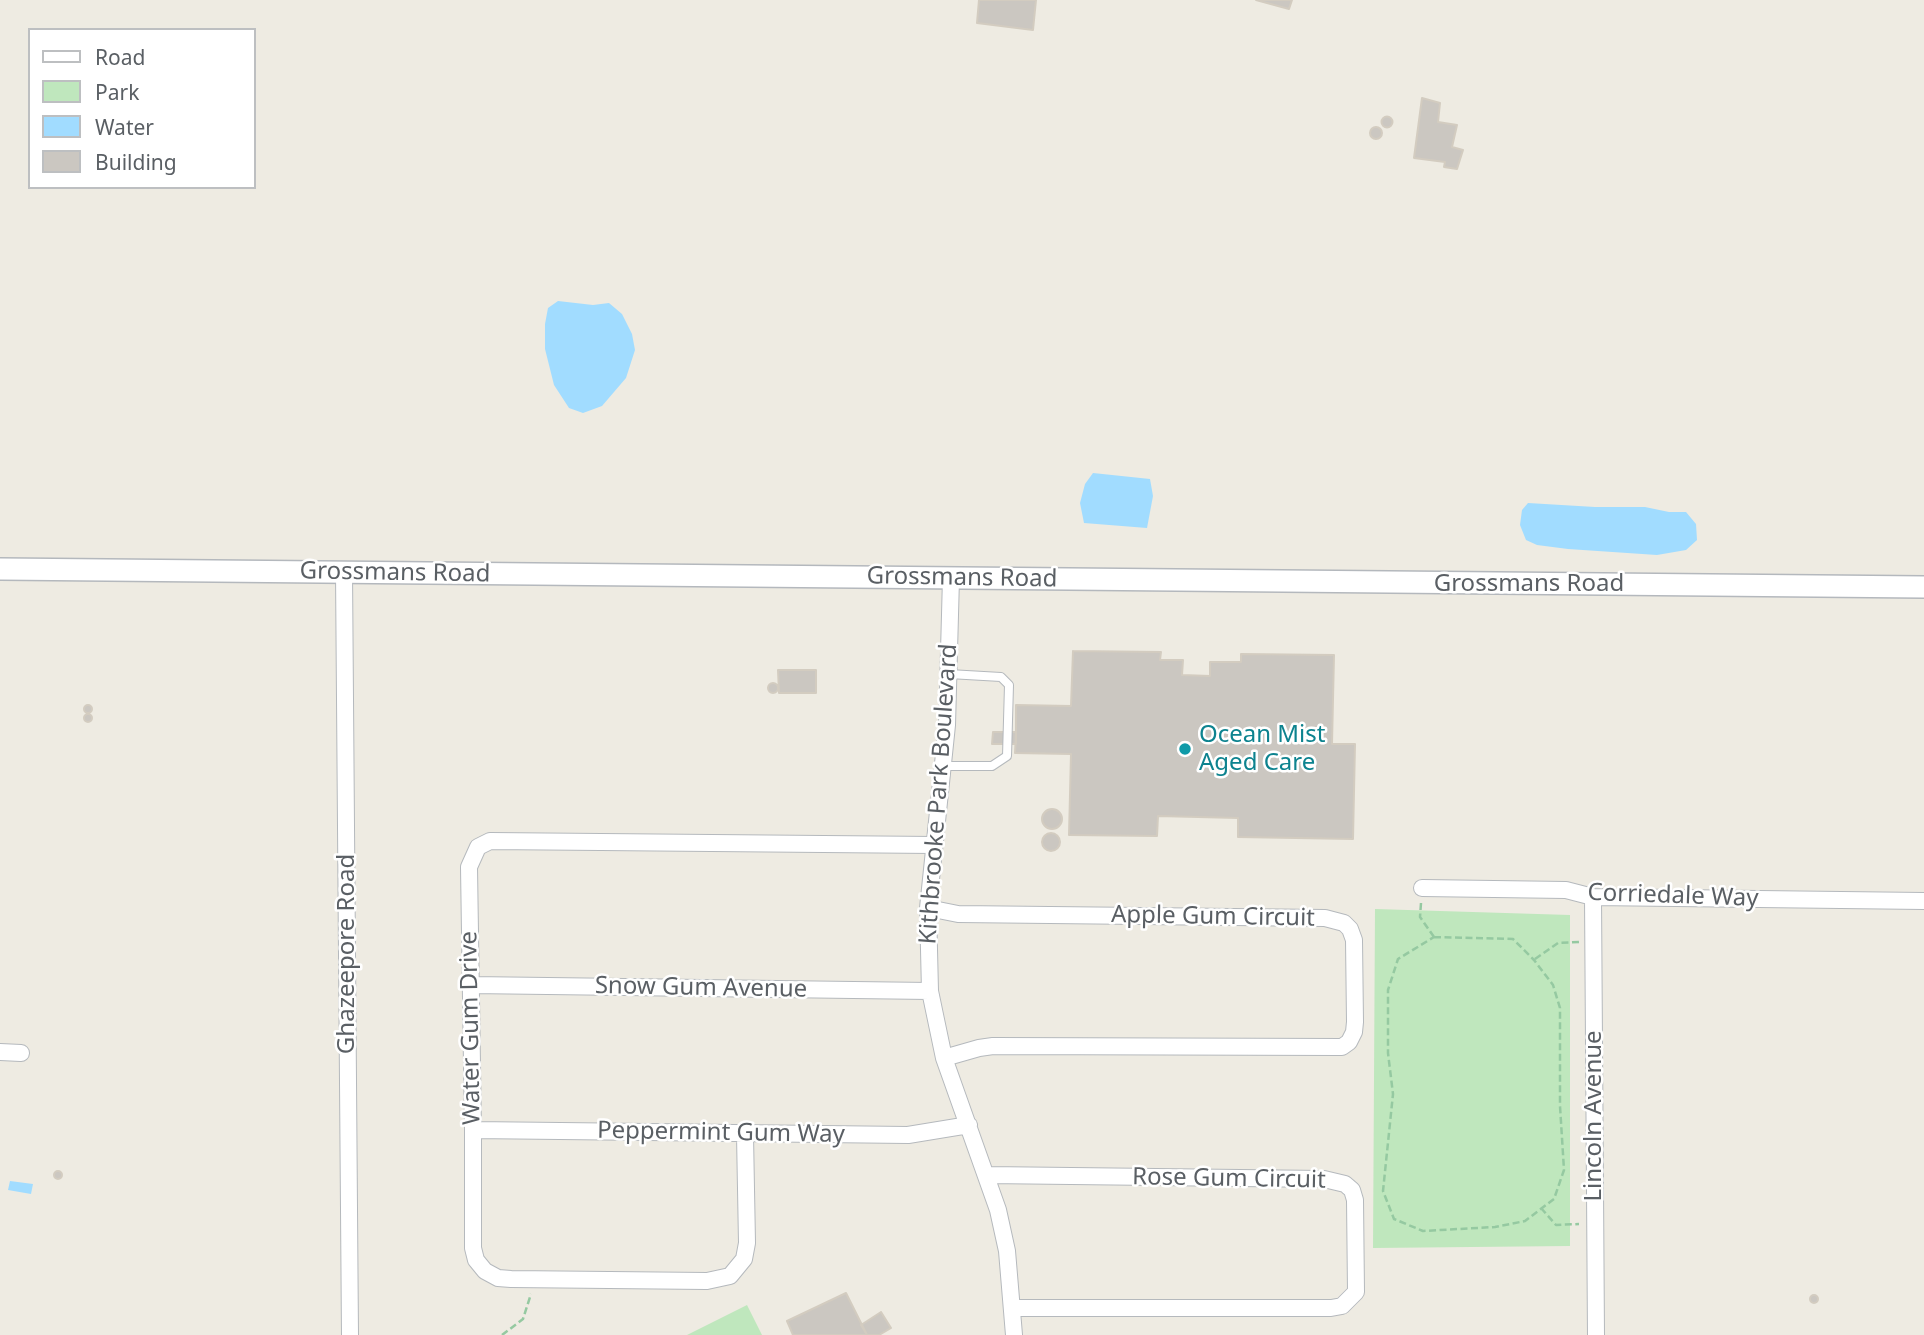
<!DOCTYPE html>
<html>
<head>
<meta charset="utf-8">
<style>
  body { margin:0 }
  #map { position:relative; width:1924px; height:1335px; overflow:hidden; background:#eeebe2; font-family:"Noto Sans",sans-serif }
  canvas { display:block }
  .legend { position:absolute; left:28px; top:28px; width:228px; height:161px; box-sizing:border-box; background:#fff; border:2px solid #bdbfc1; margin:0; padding:9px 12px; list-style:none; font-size:21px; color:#5a5f64 }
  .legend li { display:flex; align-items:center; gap:14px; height:35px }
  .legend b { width:35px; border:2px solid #bdbfc1 }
</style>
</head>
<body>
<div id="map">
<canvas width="1924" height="1335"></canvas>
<ul class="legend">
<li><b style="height:9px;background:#fff"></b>Road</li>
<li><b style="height:19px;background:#bfe7bd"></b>Park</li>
<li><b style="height:19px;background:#a1dcff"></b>Water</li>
<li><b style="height:19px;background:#cbc7c1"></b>Building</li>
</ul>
</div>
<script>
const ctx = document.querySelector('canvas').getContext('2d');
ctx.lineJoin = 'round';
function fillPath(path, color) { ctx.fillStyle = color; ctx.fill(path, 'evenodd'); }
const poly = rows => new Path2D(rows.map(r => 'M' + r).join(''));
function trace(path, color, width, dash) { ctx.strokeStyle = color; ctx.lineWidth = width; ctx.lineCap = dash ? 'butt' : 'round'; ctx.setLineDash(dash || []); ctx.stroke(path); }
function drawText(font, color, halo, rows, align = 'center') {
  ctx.font = font + ' "Noto Sans",sans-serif'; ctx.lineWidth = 5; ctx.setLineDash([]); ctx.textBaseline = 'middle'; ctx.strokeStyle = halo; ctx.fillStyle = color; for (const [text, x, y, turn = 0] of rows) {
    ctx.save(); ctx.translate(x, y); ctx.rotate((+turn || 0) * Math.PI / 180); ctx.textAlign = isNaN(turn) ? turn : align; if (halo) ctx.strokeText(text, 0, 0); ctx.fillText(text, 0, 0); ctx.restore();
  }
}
const green = poly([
  [1375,909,1570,915,1570,1246,1373,1248],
  [747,1305,762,1335,687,1335]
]);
const water = poly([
  [558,301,593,305,609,303,622,314,632,334,635,350,626,378,602,406,583,413,569,408,554,385,545,349,545,324,548,308],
  [1093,473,1150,479,1153,496,1147,528,1084,523,1080,503,1085,484],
  [1528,503,1595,507,1645,507,1669,512,1686,512,1696,524,1697,540,1686,550,1657,555,1568,549,1537,545,1526,540,1520,525,1522,510],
  [10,1181,33,1184,31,1194,8,1190]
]);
const building = poly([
  [979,0,1036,0,1033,30,977,23,979,0],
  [1256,0,1292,0,1289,9,1256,0],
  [1422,98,1440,103,1438,122,1457,125,1452,147,1463,150,1457,169,1444,167,1445,162,1414,158,1422,98],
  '1381.5 122a5.5 5.5 0 1 1 11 0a5.5 5.5 0 1 1-11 0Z',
  '1370 133a6 6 0 1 1 12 0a6 6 0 1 1-12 0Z',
  [1073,651,1161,652,1160,660,1183,660,1182,675,1210,676,1210,662,1241,662,1241,654,1334,655,1332,744,1355,744,1353,839,1238,837,1238,818,1158,816,1157,836,1069,835,1071,754,1015,753,1016,732,1016,705,1071,706,1073,651],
  [778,670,816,670,816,693,779,693,778,670],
  '768 688a5 5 0 1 1 10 0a5 5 0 1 1-10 0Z',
  '84 709a4 4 0 1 1 8 0a4 4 0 1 1-8 0Z',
  '84 718a4 4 0 1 1 8 0a4 4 0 1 1-8 0Z',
  [993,732,1016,732,1016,744,992,744,993,732],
  '1042 819a10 10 0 1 1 20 0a10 10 0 1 1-20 0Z',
  '1042 842a9 9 0 1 1 18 0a9 9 0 1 1-18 0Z',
  '54 1175a4 4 0 1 1 8 0a4 4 0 1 1-8 0Z',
  [846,1293,867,1335,793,1335,787,1321,846,1293],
  '1810 1299a4 4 0 1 1 8 0a4 4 0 1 1-8 0Z',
  [881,1312,891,1328,879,1335,867,1335,861,1325,881,1312]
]);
const path = poly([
  [1421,903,1420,917,1434,937],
  [1434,937,1513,939,1534,960,1553,985,1560,1008,1560,1106,1564,1170,1554,1199,1525,1221,1495,1227,1423,1231,1394,1219,1383,1191,1393,1094,1388,1053,1388,990,1398,959,1434,937],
  [1535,959,1558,943,1579,942],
  [1541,1208,1556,1225,1579,1224],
  [502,1335,523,1319,531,1294]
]);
const lane = poly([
  [943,766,992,766,1007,756,1009,685,1001,677,949,674]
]);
const street = poly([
  [344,572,350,1335],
  [951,578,947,725,928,908,930,991,944,1058,998,1210,1007,1251,1014,1335],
  [1422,888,1566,890,1593,897,1924,901],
  [1593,897,1596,1335],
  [928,908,958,914,1325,918,1344,923,1350,929,1354,940,1355,1022,1354,1032,1349,1042,1342,1047,993,1046,979,1048,944,1058],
  [471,985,930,991],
  [0,1052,21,1053],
  [473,1130,908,1135,969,1125],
  [745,1135,747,1243,744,1259,730,1276,707,1281,511,1279,498,1278,485,1271,476,1260,473,1248,473,1130,469,867,478,847,490,841,934,845],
  [987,1175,1324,1179,1345,1184,1352,1190,1355,1200,1356,1292,1342,1306,1331,1308,1013,1308]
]);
const secondary = poly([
  [0,569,1924,587]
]);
const markers = [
  [1185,749,7,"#0f9aa8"]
];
const streetNames = [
  ["Grossmans Road",395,573,1],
  ["Grossmans Road",962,578,1],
  ["Grossmans Road",1529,584],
  ["Kithbrooke Park Boulevard",939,794,-86],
  ["Corriedale Way",1673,896,2],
  ["Apple Gum Circuit",1213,917,1],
  ["Ghazeepore Road",347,954,-90],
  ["Snow Gum Avenue",701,988,1],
  ["Water Gum Drive",471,1028,-91],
  ["Lincoln Avenue",1594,1116,-90],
  ["Peppermint Gum Way",721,1133,1],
  ["Rose Gum Circuit",1229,1179,1]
];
const cultureNames = [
  ["Ocean Mist",1199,735],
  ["Aged Care",1199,763]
];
fillPath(green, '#bfe7bd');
fillPath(water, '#a1dcff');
fillPath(building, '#cbc7c1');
trace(building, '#d3ccc0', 2);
trace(lane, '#b5b9bd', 10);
trace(street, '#b5b9bd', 18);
trace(secondary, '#b4b8bd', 24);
trace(path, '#95c9a1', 2.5, [7, 3.5]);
trace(lane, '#fff', 8);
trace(street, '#fff', 16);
trace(secondary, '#fff', 21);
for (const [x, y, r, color] of markers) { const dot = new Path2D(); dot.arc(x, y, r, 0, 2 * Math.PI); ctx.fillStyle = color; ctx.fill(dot); trace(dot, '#fff', 2.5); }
drawText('24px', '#5a5f64', '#fff', streetNames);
drawText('24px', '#0d838f', '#fff', cultureNames, 'left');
</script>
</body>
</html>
